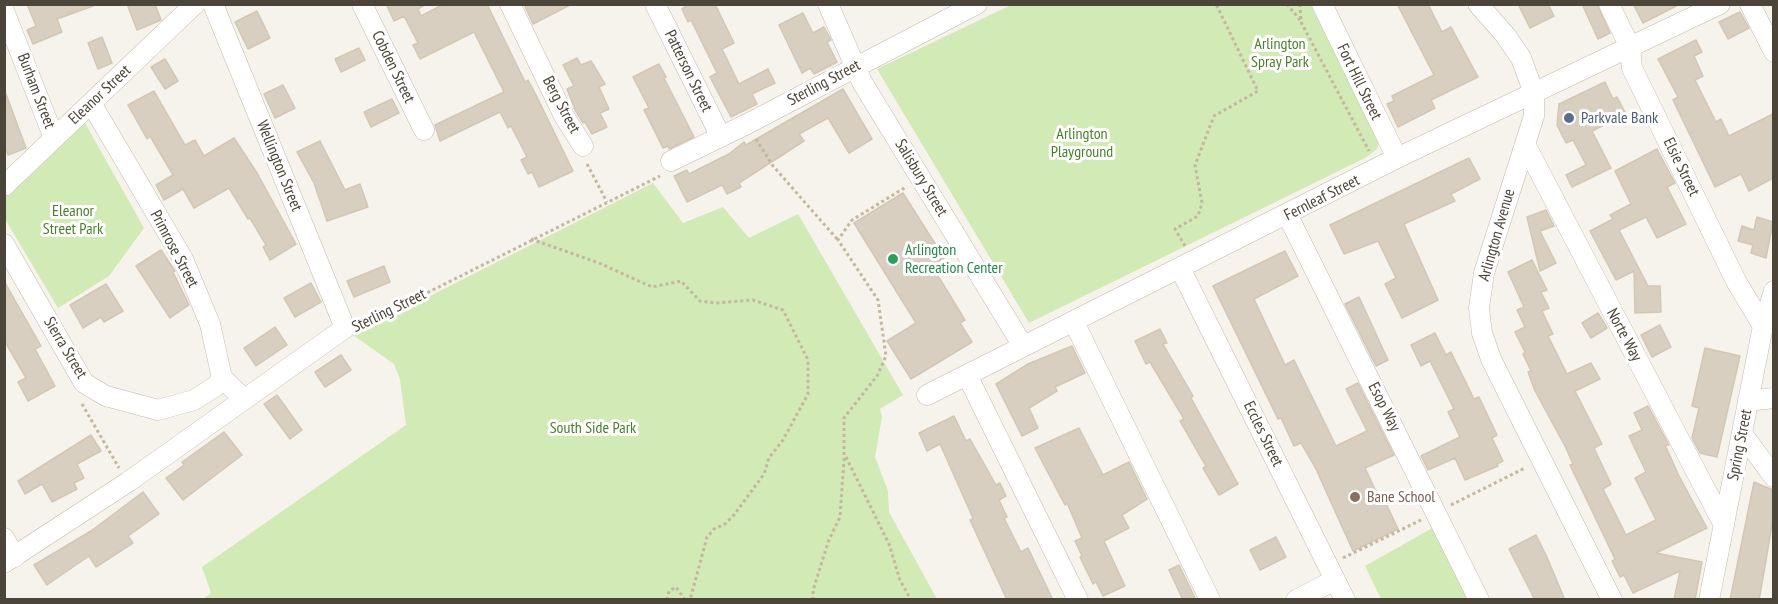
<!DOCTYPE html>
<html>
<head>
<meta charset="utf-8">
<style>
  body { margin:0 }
  #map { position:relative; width:1778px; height:604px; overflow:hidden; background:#f6f3ec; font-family:"PT Sans Narrow",sans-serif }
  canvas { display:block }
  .frame { position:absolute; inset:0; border:6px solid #4b4439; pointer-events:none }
</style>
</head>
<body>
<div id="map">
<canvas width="1778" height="604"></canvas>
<div class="frame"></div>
</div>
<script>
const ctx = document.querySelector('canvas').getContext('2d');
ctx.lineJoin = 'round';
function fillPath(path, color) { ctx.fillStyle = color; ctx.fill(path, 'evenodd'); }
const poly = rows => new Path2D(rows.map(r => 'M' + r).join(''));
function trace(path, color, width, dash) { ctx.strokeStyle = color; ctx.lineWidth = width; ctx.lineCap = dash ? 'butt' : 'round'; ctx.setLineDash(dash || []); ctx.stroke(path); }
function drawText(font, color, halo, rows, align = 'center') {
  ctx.font = font + ' "PT Sans Narrow",sans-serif'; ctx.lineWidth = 6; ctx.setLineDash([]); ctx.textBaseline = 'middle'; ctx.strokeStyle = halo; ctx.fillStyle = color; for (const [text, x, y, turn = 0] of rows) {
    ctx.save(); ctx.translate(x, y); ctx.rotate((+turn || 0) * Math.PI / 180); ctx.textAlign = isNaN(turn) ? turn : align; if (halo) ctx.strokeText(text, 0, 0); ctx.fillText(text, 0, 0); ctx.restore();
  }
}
const green = poly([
  [1011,5,1311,5,1379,143,1377,149,1365,158,1029,323,877,69],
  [85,123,144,228,109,276,58,308,5,219,5,196],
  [653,183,683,223,723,207,749,238,798,214,903,395,880,409,882,417,875,457,888,491,889,512,937,599,203,599,211,593,202,567,406,425,400,379,394,364,353,335],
  [1436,526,1470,599,1381,599,1365,566]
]);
const building = poly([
  [27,4,93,4,93,6,57,19,62,32,33,44,27,30,36,26,27,4],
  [127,4,155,4,161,20,137,30,127,4],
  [386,4,426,4,418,9,421,16,444,4,487,4,525,82,528,80,537,97,573,171,539,187,532,172,528,174,521,160,527,157,511,126,508,128,500,112,440,141,435,125,504,92,474,32,420,59,413,45,418,43,404,16,394,21,386,4],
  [524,4,572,4,533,24,524,4],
  [690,4,715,4,734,43,722,49,739,84,768,69,775,83,752,94,757,104,731,117,710,77,717,73,691,20,688,22,682,9,690,4],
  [1397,4,1428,4,1442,32,1451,27,1478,77,1431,100,1435,108,1398,127,1387,104,1394,101,1392,96,1434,75,1397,4],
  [1518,4,1548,4,1554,16,1530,28,1518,4],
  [1582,4,1597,4,1610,33,1598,39,1582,4],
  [1633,4,1680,4,1643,23,1633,4],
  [257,11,270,38,248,49,235,22,257,11],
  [1740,12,1749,28,1728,39,1719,22,1740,12],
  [803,13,813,33,824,27,831,40,827,42,837,62,814,74,810,68,802,73,779,25,803,13],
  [102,37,112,63,98,69,88,43,102,37],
  [1696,40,1702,52,1694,56,1703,76,1695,80,1716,122,1721,119,1729,136,1773,114,1773,178,1749,191,1741,174,1715,187,1673,100,1678,97,1658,59,1696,40],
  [359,48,365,60,341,72,335,59,359,48],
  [577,58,581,65,591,61,605,84,599,87,609,109,600,113,607,127,592,134,585,122,583,123,575,110,567,89,574,86,563,65,577,58],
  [165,59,178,81,165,89,151,67,165,59],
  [659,64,666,77,664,78,694,137,669,149,668,146,663,148,644,110,649,108,633,77,659,64],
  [1605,82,1613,99,1617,97,1626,114,1592,131,1611,168,1572,187,1566,175,1586,165,1573,140,1566,143,1557,125,1559,104,1605,82],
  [283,85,295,108,275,118,264,94,283,85],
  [843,89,872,139,849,153,828,118,799,134,804,141,739,183,741,187,727,194,722,185,687,202,674,176,687,170,689,174,729,154,744,142,746,145,843,89],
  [154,91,185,145,195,140,204,156,234,138,257,173,296,244,270,260,263,247,266,245,250,218,248,219,229,188,194,208,183,189,164,200,156,185,173,175,150,136,147,139,128,105,154,91],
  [6,94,26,148,8,155,4,145,6,94],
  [392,99,399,113,371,127,364,112,392,99],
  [320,141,345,190,360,184,368,207,327,221,314,183,297,152,320,141],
  [1657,149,1675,183,1667,187,1686,224,1657,238,1646,217,1619,230,1648,286,1660,286,1661,312,1635,313,1634,271,1616,280,1590,231,1613,219,1610,215,1631,204,1615,171,1657,149],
  [1469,158,1480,179,1451,194,1455,201,1404,224,1438,300,1402,318,1385,284,1396,278,1378,241,1344,254,1330,225,1469,158],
  [903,193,944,258,932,266,965,320,960,323,972,342,911,379,887,341,916,323,854,223,903,193],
  [1546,210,1554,226,1540,231,1556,263,1540,271,1527,217,1546,210],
  [1757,217,1773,222,1766,258,1751,253,1753,245,1738,241,1742,226,1754,230,1757,217],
  [161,250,175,271,173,272,189,305,170,318,136,266,161,250],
  [1285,251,1298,276,1254,299,1285,365,1294,360,1336,446,1367,431,1346,389,1358,383,1394,455,1365,468,1380,500,1384,499,1398,529,1353,551,1316,469,1301,443,1294,446,1281,418,1278,419,1213,286,1285,251],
  [1532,260,1547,290,1541,292,1549,308,1542,311,1553,334,1548,336,1567,374,1591,363,1600,379,1575,391,1602,444,1594,448,1611,484,1603,489,1626,535,1656,520,1635,478,1646,472,1629,436,1642,430,1634,413,1648,406,1669,445,1665,445,1679,476,1707,528,1656,553,1702,562,1695,600,1674,600,1680,571,1633,593,1624,575,1620,577,1612,561,1615,559,1570,465,1573,464,1565,446,1535,391,1528,372,1531,371,1523,354,1525,352,1515,332,1525,327,1517,310,1524,307,1508,272,1532,260],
  [384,266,390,282,354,297,347,281,384,266],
  [4,281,41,346,35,349,55,386,28,401,18,382,26,378,4,340,4,281],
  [311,283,321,302,295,317,284,298,311,283],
  [106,284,123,311,104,322,101,317,83,328,70,305,106,284],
  [1359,297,1388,360,1376,366,1345,304,1359,297],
  [1598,313,1607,328,1591,338,1582,323,1598,313],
  [1660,325,1671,347,1652,357,1641,335,1660,325],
  [275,327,287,345,256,366,244,348,275,327],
  [1160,329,1167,343,1163,344,1193,396,1191,398,1238,484,1219,495,1203,468,1206,466,1180,421,1184,419,1150,362,1146,364,1135,341,1160,329],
  [1435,333,1446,355,1451,352,1474,399,1479,397,1497,435,1492,438,1503,461,1497,464,1498,466,1465,480,1455,458,1428,470,1421,456,1460,437,1448,412,1454,409,1430,361,1421,366,1411,345,1435,333],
  [1072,346,1085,373,1055,387,1057,391,1029,408,1038,428,1022,436,996,384,1028,364,1072,346],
  [1705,348,1740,356,1717,457,1700,453,1692,438,1699,408,1692,406,1705,348],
  [341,355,351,370,325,387,315,372,341,355],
  [277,395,302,430,290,439,264,404,277,395],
  [954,416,966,441,970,439,996,485,1000,483,1006,496,999,500,1007,517,1004,518,1021,552,1028,548,1053,600,1007,600,970,520,973,518,940,444,927,451,919,433,954,416],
  [1079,428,1103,475,1129,462,1147,499,1122,515,1129,528,1104,541,1125,586,1103,596,1096,582,1093,584,1080,557,1082,556,1075,541,1082,538,1067,503,1065,505,1035,448,1079,428],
  [224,432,242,455,183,500,166,478,184,465,182,462,224,432],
  [91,435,101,451,77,464,84,478,74,483,77,489,52,502,42,484,25,494,18,481,91,435],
  [1754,482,1773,490,1773,519,1764,572,1759,600,1730,600,1754,482],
  [143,492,159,514,128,536,133,543,96,567,89,556,47,585,34,565,91,531,143,492],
  [1536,535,1546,555,1565,600,1535,600,1509,549,1536,535],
  [1276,537,1286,557,1260,570,1250,550,1276,537],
  [1179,565,1196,600,1183,600,1169,570,1179,565]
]);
const path = poly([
  [1287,4,1300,20],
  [1300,4,1301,22,1369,151],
  [756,139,773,166,838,240],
  [587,164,607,202],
  [531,239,599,263,652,287,681,281,700,301,716,303,753,300,783,310,808,360,808,394,783,440,769,458,764,474,734,515,725,524,714,529,707,537,690,600],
  [1185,246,1175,229,1198,216,1202,203,1195,165,1214,116,1258,91,1216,4],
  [363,325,660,176],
  [82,404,119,468],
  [846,457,889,544,900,580,911,600],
  [1451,505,1525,468],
  [1343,558,1421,520],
  [667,600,669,591,676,587,685,600],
  [813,600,813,591,828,542,840,517,844,460,844,418,877,376,886,356,878,300,838,240,852,220,906,187]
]);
const minor = poly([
  [362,4,424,130],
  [510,4,564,116,583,146],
  [655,4,721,137],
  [828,4,862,82,1023,346],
  [1322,4,1397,158],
  [1478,4,1506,36,1521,58,1534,93,1534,116,1484,273,1479,308,1482,333,1491,359,1612,600],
  [1609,4,1630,47,1632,68,1736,281,1763,326],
  [1750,4,1774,52],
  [4,11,54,138],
  [91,103,183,259,210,324,222,378,243,398],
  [1525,144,1724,525],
  [671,161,749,123,977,4],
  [4,186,195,4],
  [1288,216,1479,600],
  [4,244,84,383,106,396,158,410,194,400,216,386,222,378],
  [1180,268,1345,600],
  [1074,322,1210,600],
  [967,375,1078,600],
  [927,395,1397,158,1720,4],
  [1748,401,1774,398],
  [1743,435,1774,477],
  [4,538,15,557],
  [4,563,128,482,345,328,213,4],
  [1296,600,1335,580],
  [1709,600,1763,326,1774,291]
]);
const markers = [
  [1569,118,6,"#5c6f8a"],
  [893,259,6,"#2e9e5b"],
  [1355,497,6,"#8d6e63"]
];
const parkNames = [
  ["Arlington",1280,44],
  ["Spray Park",1280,62],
  ["Arlington",1082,134],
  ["Playground",1082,152],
  ["Eleanor",73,211],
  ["Street Park",73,229],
  ["South Side Park",593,428]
];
const streetNames = [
  ["Cobden Street",393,67,64],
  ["Patterson Street",688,71,64],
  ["Fort Hill Street",1359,82,64],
  ["Sterling Street",824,83,-28],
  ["Burham Street",36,91,69],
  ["Eleanor Street",100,95,-43],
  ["Berg Street",561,105,62],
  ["Wellington Street",279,166,68],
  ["Elsie Street",1681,167,64],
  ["Salisbury Street",921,178,59],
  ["Fernleaf Street",1322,198,-27],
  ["Arlington Avenue",1497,235,-74],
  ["Primrose Street",174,249,62],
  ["Sterling Street",389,311,-26],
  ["Norte Way",1624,335,62],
  ["Sierra Street",65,348,59],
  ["Esop Way",1384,407,63],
  ["Eccles Street",1263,434,64],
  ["Spring Street",1740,445,-79]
];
const serviceNames = [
  ["Parkvale Bank",1581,118]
];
const leisureNames = [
  ["Arlington",905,250],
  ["Recreation Center",905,268]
];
const educationNames = [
  ["Bane School",1367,497]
];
fillPath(green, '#d2eab5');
fillPath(building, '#d8cfc1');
trace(building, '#d3c7b4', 1.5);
trace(minor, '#c2bbae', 21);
trace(path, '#c4b79f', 3, [3, 3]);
trace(minor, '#fff', 20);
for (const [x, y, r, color] of markers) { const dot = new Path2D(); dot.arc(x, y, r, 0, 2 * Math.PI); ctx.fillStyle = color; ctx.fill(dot); trace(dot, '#fff', 2); }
drawText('16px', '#4a7f2a', '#fff', parkNames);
drawText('16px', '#4b4439', '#fff', streetNames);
drawText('16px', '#4e5e75', '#fff', serviceNames, 'left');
drawText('16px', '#27864d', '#fff', leisureNames, 'left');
drawText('16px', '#785e54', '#fff', educationNames, 'left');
</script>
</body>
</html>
